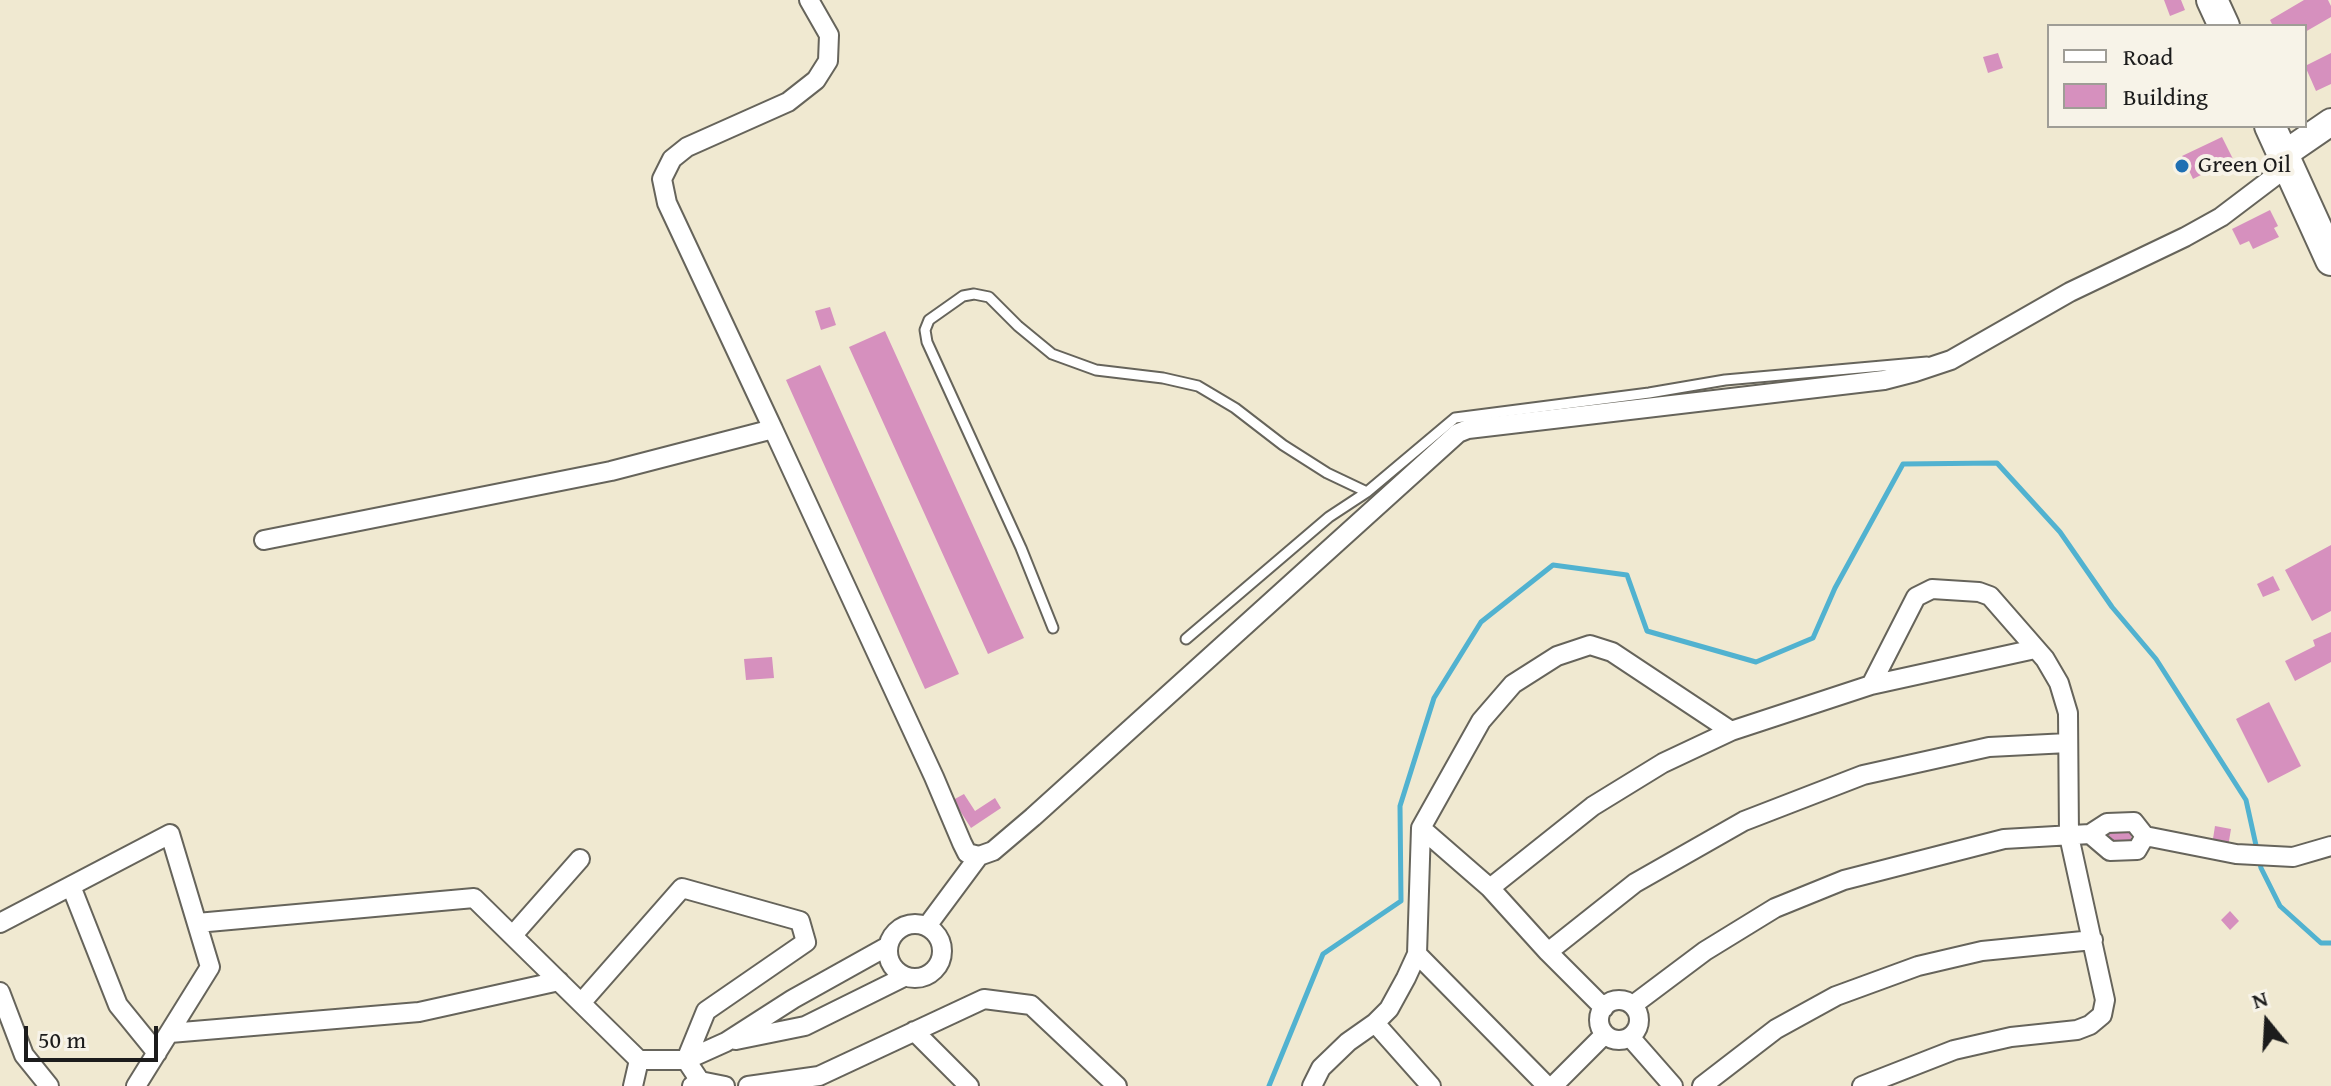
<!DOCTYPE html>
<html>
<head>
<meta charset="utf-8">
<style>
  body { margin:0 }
  #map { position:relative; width:2331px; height:1086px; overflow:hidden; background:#f0e9d1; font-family:"Gentium Book Plus",serif }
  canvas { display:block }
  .legend { position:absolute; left:2047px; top:24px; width:260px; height:104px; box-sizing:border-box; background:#f7f3e8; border:2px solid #9f9d96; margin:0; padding:10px 14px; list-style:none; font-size:24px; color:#1c1c1c }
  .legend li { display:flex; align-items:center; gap:16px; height:40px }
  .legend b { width:40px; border:2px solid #9f9d96 }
  .north { position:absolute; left:2227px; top:982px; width:80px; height:80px; -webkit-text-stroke:6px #f7f3e8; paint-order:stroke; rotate:342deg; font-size:22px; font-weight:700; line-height:32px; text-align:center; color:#1c1c1c }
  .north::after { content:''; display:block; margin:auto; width:28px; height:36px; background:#1c1c1c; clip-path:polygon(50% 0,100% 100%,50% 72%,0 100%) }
  .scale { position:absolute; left:24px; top:1026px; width:134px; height:36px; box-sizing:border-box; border:4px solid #1c1c1c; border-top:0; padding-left:10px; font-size:24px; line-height:28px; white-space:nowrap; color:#1c1c1c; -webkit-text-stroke:6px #f7f3e8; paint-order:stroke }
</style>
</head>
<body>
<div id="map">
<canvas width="2331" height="1086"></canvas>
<ul class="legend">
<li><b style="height:10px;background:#fff"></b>Road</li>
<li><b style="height:22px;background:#d690be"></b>Building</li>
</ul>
<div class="north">N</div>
<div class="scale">50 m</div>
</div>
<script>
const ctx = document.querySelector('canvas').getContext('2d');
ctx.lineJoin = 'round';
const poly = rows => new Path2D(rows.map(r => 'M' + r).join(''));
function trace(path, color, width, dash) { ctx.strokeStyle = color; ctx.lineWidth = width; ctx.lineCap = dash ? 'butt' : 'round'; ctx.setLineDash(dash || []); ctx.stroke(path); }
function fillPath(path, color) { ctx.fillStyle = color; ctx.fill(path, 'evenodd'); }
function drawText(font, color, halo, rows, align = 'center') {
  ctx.font = font + ' "Gentium Book Plus",serif'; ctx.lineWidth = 8; ctx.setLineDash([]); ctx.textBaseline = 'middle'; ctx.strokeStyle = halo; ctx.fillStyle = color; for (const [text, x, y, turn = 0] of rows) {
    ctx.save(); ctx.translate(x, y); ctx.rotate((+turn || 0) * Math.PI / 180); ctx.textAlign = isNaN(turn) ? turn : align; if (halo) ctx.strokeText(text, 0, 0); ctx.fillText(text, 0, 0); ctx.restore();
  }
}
const stream = poly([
  [1269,1086,1323,954,1401,901,1400,806,1434,698,1481,622,1553,565,1627,575,1647,631,1756,662,1813,638,1835,588,1903,464,1997,463,2060,532,2112,607,2156,659,2246,800,2261,868,2280,906,2321,943,2331,943]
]);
const building = poly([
  [2164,0,2181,0,2185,10,2170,16],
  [2304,0,2328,0,2331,6,2331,17,2305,32,2305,26,2273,26,2270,20],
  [1998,53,2003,68,1988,73,1983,57],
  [2331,53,2331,84,2316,91,2305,66],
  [2222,137,2233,159,2193,179,2182,156],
  [2270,210,2278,226,2274,228,2279,237,2253,249,2249,241,2240,245,2232,229],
  [830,307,836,325,821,330,815,311],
  [885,331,1024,638,988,654,849,347],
  [820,365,959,674,925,689,786,380],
  [2331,545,2331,611,2312,621,2285,570],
  [2273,576,2280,590,2263,597,2257,584],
  [2331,632,2331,662,2295,681,2285,661,2315,646,2313,640],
  [772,657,774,678,746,680,744,659],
  [2269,702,2301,766,2268,783,2236,719],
  [964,794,975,811,995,798,1001,808,971,828,953,800],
  [2215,826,2231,829,2228,847,2212,845],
  [2131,828,2131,841,2109,842,2109,829],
  [2230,911,2239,921,2230,930,2221,920]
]);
const lane = poly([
  [1053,628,1021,548,927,342,925,330,929,320,963,296,974,294,989,297,1018,326,1052,354,1096,370,1163,378,1198,386,1235,408,1283,445,1327,473,1367,492],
  [1186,639,1329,517,1367,492,1455,418,1649,393,1725,380,1927,362]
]);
const street = poly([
  [773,429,667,203,662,179,672,159,687,147,788,102,816,80,828,61,829,35,809,0],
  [264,540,611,471,773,429,934,777,962,843,967,853,979,856,993,851,1033,817,1458,433,1468,429,1884,380,1915,372,1951,360,2070,292,2185,237,2221,217,2287,167],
  [1421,828,1490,888,1548,952,1604,1008],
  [2090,834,2110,851,2137,850,2145,836],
  [71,886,118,1005,157,1053],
  [1490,888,1593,806,1663,763,1731,731,1871,685,2035,649],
  [0,923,170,834,210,967,136,1086],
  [197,923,474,898,639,1060],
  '888 951a27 27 0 1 1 54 0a27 27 0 1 1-54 0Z',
  [927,926,979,856],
  [513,935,580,859],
  [1548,952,1635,883,1744,821,1863,775,1989,747,2068,743],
  [1417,954,1547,1086],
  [0,992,24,1055,49,1086],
  '1599 1020a20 20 0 1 1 40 0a20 20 0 1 1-40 0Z',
  [581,1003,682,888,800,921,806,942,706,1011,686,1060],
  [1633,1005,1705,951,1775,908,1844,880,2004,839,2090,834,2107,823,2134,822,2145,836,2236,854,2293,857,2331,846],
  [1375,1023,1431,1086],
  [914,1031,969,1086],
  [170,1033,419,1012,559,981],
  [1630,1037,1673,1086],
  [736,1040,805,1026,904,977],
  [686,1060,726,1042,793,999,888,946],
  [700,1081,725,1086],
  [633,1086,639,1060,686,1060,700,1081,692,1086],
  [748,1086,819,1076,984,999,1031,1005,1117,1086],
  [1312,1086,1321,1068,1348,1042,1375,1023,1389,1009,1406,978,1417,954,1421,828,1481,721,1513,684,1557,656,1590,645,1612,652,1731,731],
  [1553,1086,1605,1034],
  [1702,1086,1776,1029,1836,996,1918,966,1982,951,2093,940],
  [1862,1086,1954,1050,2011,1037,2077,1030,2090,1025,2102,1015,2105,1000,2069,836,2068,713,2059,683,2045,659,1990,596,1979,592,1932,589,1916,597,1871,685]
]);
const secondary = poly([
  [2283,155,2331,122]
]);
const primary = poly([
  [2212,0,2224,26],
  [2270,126,2331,260]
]);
const markers = [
  [2182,166,8,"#1f6fb2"]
];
const poiNames = [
  ["Green Oil",2198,166]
];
trace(stream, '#51b2d0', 5);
fillPath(building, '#d690be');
trace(lane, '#66645b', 13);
trace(street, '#66645b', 22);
trace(secondary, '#66645b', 30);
trace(primary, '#66645b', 34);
trace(lane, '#fff', 9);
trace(street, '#fff', 18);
trace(secondary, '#fff', 26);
trace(primary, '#fff', 30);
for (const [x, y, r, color] of markers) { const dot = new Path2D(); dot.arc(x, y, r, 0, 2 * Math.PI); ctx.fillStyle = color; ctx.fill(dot); trace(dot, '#f7f3e8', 3); }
drawText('24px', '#1c1c1c', '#f7f3e8', poiNames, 'left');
</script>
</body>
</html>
